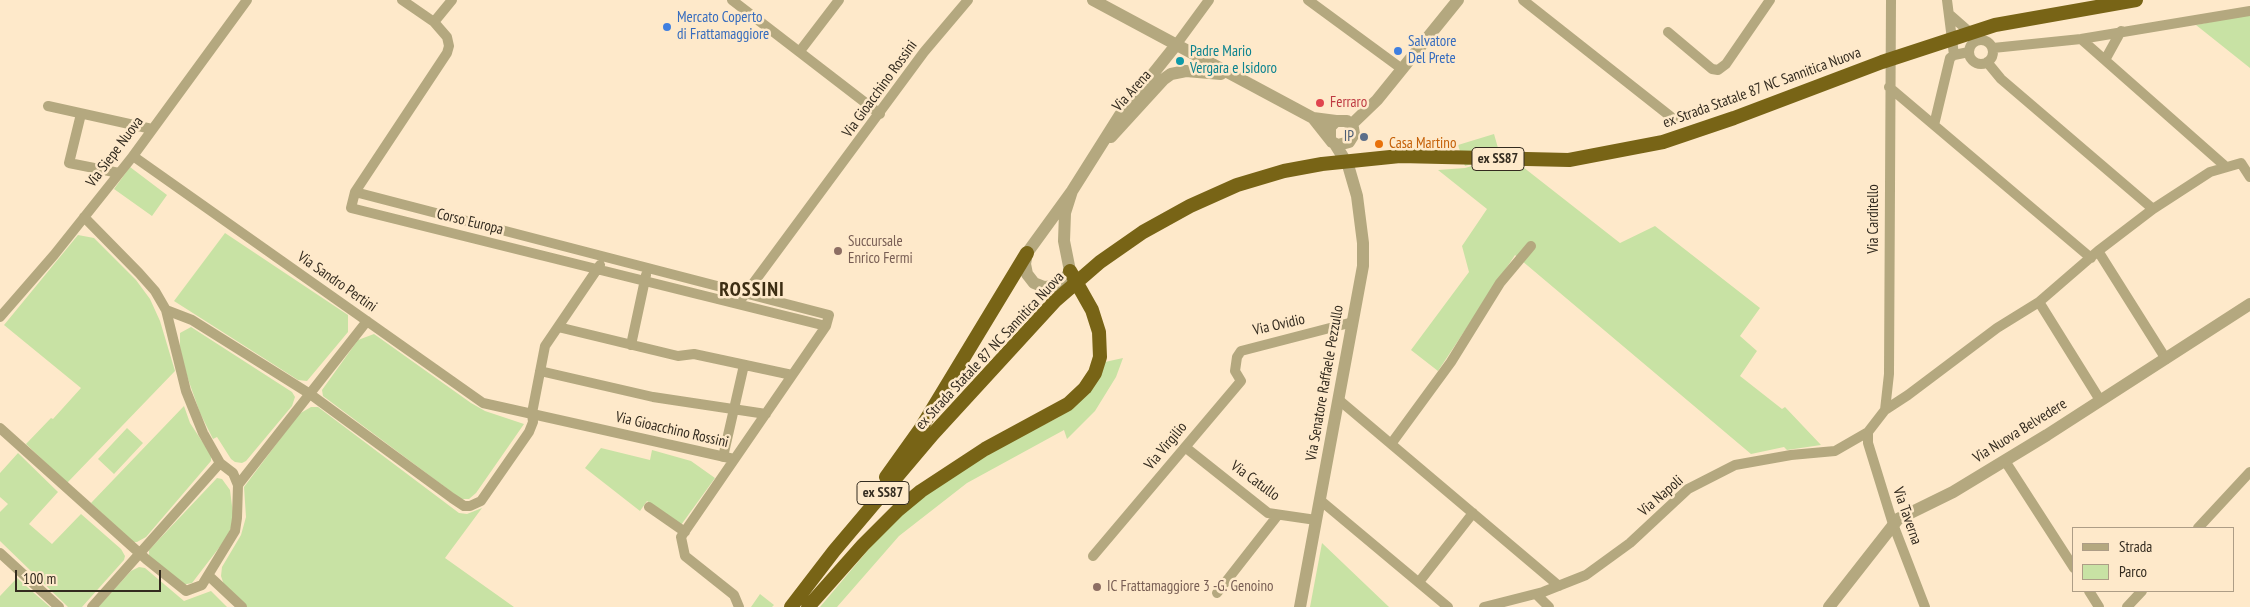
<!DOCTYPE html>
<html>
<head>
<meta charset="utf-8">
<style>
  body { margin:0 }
  #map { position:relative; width:2250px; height:607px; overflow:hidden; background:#fee9ca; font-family:"PT Sans Narrow",sans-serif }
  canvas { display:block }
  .legend { position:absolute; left:2072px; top:527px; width:162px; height:65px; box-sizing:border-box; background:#fee9ca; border:1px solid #ad9d86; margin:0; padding:6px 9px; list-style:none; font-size:15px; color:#332b1f }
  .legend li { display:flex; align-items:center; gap:10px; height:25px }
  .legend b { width:25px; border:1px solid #ad9d86 }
  .scale { position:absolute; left:15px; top:570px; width:146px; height:22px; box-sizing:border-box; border:2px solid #332b1f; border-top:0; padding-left:6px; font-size:15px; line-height:18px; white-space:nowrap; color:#332b1f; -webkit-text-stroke:4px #fee9ca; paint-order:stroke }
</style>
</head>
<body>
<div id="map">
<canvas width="2250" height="607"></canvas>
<ul class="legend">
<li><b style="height:6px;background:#b4a87f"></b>Strada</li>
<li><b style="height:14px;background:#c8e2a4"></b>Parco</li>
</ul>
<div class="scale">100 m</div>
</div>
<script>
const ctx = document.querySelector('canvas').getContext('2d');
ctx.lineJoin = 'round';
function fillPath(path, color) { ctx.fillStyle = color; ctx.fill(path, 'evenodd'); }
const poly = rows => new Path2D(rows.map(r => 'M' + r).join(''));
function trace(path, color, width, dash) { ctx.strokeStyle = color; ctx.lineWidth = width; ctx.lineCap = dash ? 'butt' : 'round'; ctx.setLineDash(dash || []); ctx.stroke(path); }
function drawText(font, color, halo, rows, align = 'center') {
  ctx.font = font + ' "PT Sans Narrow",sans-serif'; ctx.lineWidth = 5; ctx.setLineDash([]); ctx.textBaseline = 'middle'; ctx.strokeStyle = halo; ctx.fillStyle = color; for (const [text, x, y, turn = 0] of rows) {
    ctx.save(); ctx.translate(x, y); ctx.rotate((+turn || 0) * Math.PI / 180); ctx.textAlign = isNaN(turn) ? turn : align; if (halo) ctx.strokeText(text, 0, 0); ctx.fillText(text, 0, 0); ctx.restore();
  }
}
const green = poly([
  [2250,14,2250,68,2196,25],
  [1494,134,1500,155,1465,166,1458,145],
  [1482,163,1523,167,1620,243,1655,226,1760,308,1740,336,1757,351,1740,376,1782,409,1785,407,1821,445,1787,450,1784,447,1751,454,1515,255,1438,371,1411,350,1469,272,1462,246,1487,209,1438,170,1465,168],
  [130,167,167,195,152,216,114,189],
  [225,233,348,315,348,332,307,381,298,380,174,301],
  [78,235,94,238,136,280,150,299,160,321,175,371,67,483,26,444,51,418,53,419,81,388,4,325],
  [191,327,292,392,295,397,292,406,246,461,242,463,235,462,231,459,217,437,213,439,200,413,187,376,180,348,180,333],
  [374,334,471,403,485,411,524,424,476,493,469,499,461,499,323,396,322,390,358,340],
  [1123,358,1116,377,1095,411,1067,439,1064,430,967,483,899,536,837,607,820,607,890,524,936,486,982,456,1059,417,1105,362],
  [184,406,190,423,211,455,211,461,146,537,137,542,133,542,91,503],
  [311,407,318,407,459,513,467,514,482,508,445,558,514,607,246,607,224,585,221,576,222,567,241,535,246,517,244,487,299,414],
  [127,428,143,443,114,474,98,459],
  [601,448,650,460,652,450,691,461,715,478,681,525,647,501,640,511,585,468],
  [18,453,58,492,29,524,52,544,81,514,121,549,125,556,124,560,82,607,68,607,0,541,0,512,8,504,0,497,0,473],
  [217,478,222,479,230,490,233,514,231,528,225,540,192,583,182,585,149,557,149,550],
  [1322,543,1389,607,1310,607],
  [139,567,145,568,184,601,211,591,227,607,98,607,131,571],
  [17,578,50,607,0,607,0,596],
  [760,594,774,605,772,607,751,607]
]);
const minor = poly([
  [402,0,434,22,447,37,449,46,447,53,355,192,351,208,826,326],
  [732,0,880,114],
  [1308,0,1402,69],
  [1523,0,1675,120],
  [1947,0,1954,55],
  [1949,14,1974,36],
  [434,22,452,0],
  [1668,32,1712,69,1718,70,1726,64,1770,0],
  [2081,39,2225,166],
  '1969 52a12 12 0 1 1 24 0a12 12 0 1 1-24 0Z',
  [1176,45,1209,0],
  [1993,48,2081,39,2250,11],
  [800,51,839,0],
  [2105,60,2121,31],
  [1987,62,2001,79,2153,209],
  [1889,87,2091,258],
  [48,106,152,129],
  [81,114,69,163,119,173],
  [1934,125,1950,58,1954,55,1969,52],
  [133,156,483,403,734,459],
  [355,192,829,315,826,326,681,537,685,556,734,595,739,607],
  [2098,251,2166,359],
  [743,297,924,52,968,0],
  [2039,302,2100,400],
  [166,310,192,320,310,394,452,498,464,506,470,506,481,501,529,432,533,422,532,413,545,346,600,265],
  [0,317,54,255,133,156,247,0],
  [558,327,678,356,694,354,792,375],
  [631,345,646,275],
  [540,371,653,397,766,414],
  [1339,400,1559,586],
  [1885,410,1908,395,1997,328,2039,302,2098,251,2153,209,2210,172,2241,163,2250,177],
  [0,428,146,559,186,591,202,585,235,531,237,518,238,485,233,473,220,463,203,433,186,391,166,310,155,291,139,273,84,217],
  [1868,432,1868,443,1893,524,1925,607],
  [1391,444,1451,362,1500,283,1531,246],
  [1185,447,1268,513,1316,520],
  [723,457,744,365],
  [2005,461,2074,568],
  [238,485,367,321],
  [1320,500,1448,607],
  [649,507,685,532],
  [2198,528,2250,472],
  [0,553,59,607],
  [1093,556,1241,381,1235,371,1237,357,1241,351,1353,322],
  [209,576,242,607],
  [1419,582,1473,513],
  [2089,591,2099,607],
  [1217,593,1278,515],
  [1536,594,1549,607],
  [92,607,220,463],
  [1484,607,1543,592,1586,575,1630,543,1688,489,1735,465,1791,455,1835,451,1868,432,1885,410,1889,374,1891,0],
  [2127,607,2142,591]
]);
const tertiary = poly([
  [1093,0,1313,118,1336,121],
  [1313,118,1332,142,1338,145,1349,142,1354,134,1353,128,1347,121,1336,121,1330,127,1330,137],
  [1351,125,1377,100,1458,0],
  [1111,137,1164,79,1171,74,1186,71,1221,74],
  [1072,191,1065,213,1064,241,1070,271,1064,280,1055,286,1044,287,1034,283,1027,274,1025,264,1027,253,1072,191,1120,115,1176,45],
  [1300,607,1363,266,1363,243,1357,196,1348,165,1335,144],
  [1829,607,1898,519,1953,492,2047,435,2250,304]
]);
const trunk = poly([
  [886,477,921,428,1027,253],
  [791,607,834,551,933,434,1055,301,1100,262,1143,232,1190,206,1237,185,1284,171,1322,164,1400,156,1569,160,1663,142,1734,118,1882,62,1995,25,2136,0],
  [808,607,863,545,898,510,921,491,985,449,1068,404,1085,388,1095,373,1100,357,1099,332,1092,310,1070,271]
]);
const markers = [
  [667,27,5,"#3f7fe0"],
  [1398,51,5,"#3f7fe0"],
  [1180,61,5,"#0f9aa8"],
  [1320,103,5,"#e0444e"],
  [1364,137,5,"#5c6f8a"],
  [1379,144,5,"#e8710a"],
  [838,251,5,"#8d6e63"],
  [1097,587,5,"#8d6e63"]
];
const shields = [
  [1498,159,52],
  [883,493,52]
];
const shieldNames = [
  ["ex SS87",1498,159],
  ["ex SS87",883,493]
];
const shopNames = [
  ["Mercato Coperto",677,18],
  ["di Frattamaggiore",677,35],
  ["Salvatore",1408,42],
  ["Del Prete",1408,59]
];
const cultureNames = [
  ["Padre Mario",1190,52],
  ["Vergara e Isidoro",1190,69]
];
const streetNames = [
  ["ex Strada Statale 87 NC Sannitica Nuova",1762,88,-20],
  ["Via Gioacchino Rossini",880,89,-54],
  ["Via Arena",1132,91,-48],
  ["Via Siepe Nuova",115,152,-53],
  ["Via Carditello",1874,219,-90],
  ["Corso Europa",470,222,14],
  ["Via Sandro Pertini",337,282,35],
  ["Via Ovidio",1279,325,-13],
  ["ex Strada Statale 87 NC Sannitica Nuova",990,351,-47],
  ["Via Senatore Raffaele Pezzullo",1325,383,-80],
  ["Via Gioacchino Rossini",672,430,13],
  ["Via Nuova Belvedere",2020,431,-32],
  ["Via Virgilio",1166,446,-50],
  ["Via Catullo",1255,481,36],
  ["Via Napoli",1661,496,-41],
  ["Via Taverna",1907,516,71]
];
const healthNames = [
  ["Ferraro",1330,103]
];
const serviceNames = [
  ["IP",1354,137]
];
const foodNames = [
  ["Casa Martino",1389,144]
];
const educationNames = [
  ["Succursale",848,242],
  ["Enrico Fermi",848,259],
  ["IC Frattamaggiore 3 -G. Genoino",1107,587]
];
const districtNames = [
  ["ROSSINI",752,290]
];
fillPath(green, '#c8e2a4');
trace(minor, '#b4a87f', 10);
trace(tertiary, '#b4a87f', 12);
trace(trunk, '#786416', 14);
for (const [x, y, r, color] of markers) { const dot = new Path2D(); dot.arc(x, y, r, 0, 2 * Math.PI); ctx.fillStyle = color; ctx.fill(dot); trace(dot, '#fee9ca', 2); }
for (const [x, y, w] of shields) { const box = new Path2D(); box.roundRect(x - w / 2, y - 11.5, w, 23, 4); ctx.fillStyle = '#fee9ca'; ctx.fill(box); trace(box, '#332b1f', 1); }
drawText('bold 14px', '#332b1f', null, shieldNames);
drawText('15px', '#366cbe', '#fee9ca', shopNames, 'left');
drawText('15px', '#0d838f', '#fee9ca', cultureNames, 'left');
drawText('15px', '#332b1f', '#fee9ca', streetNames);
drawText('15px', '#be3a42', '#fee9ca', healthNames, 'left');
drawText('15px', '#4e5e75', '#fee9ca', serviceNames, 'right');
drawText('15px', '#c56008', '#fee9ca', foodNames, 'left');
drawText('15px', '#785e54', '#fee9ca', educationNames, 'left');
ctx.letterSpacing = '1px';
drawText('bold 20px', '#3d2e13', '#fee9ca', districtNames);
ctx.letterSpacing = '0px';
</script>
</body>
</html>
